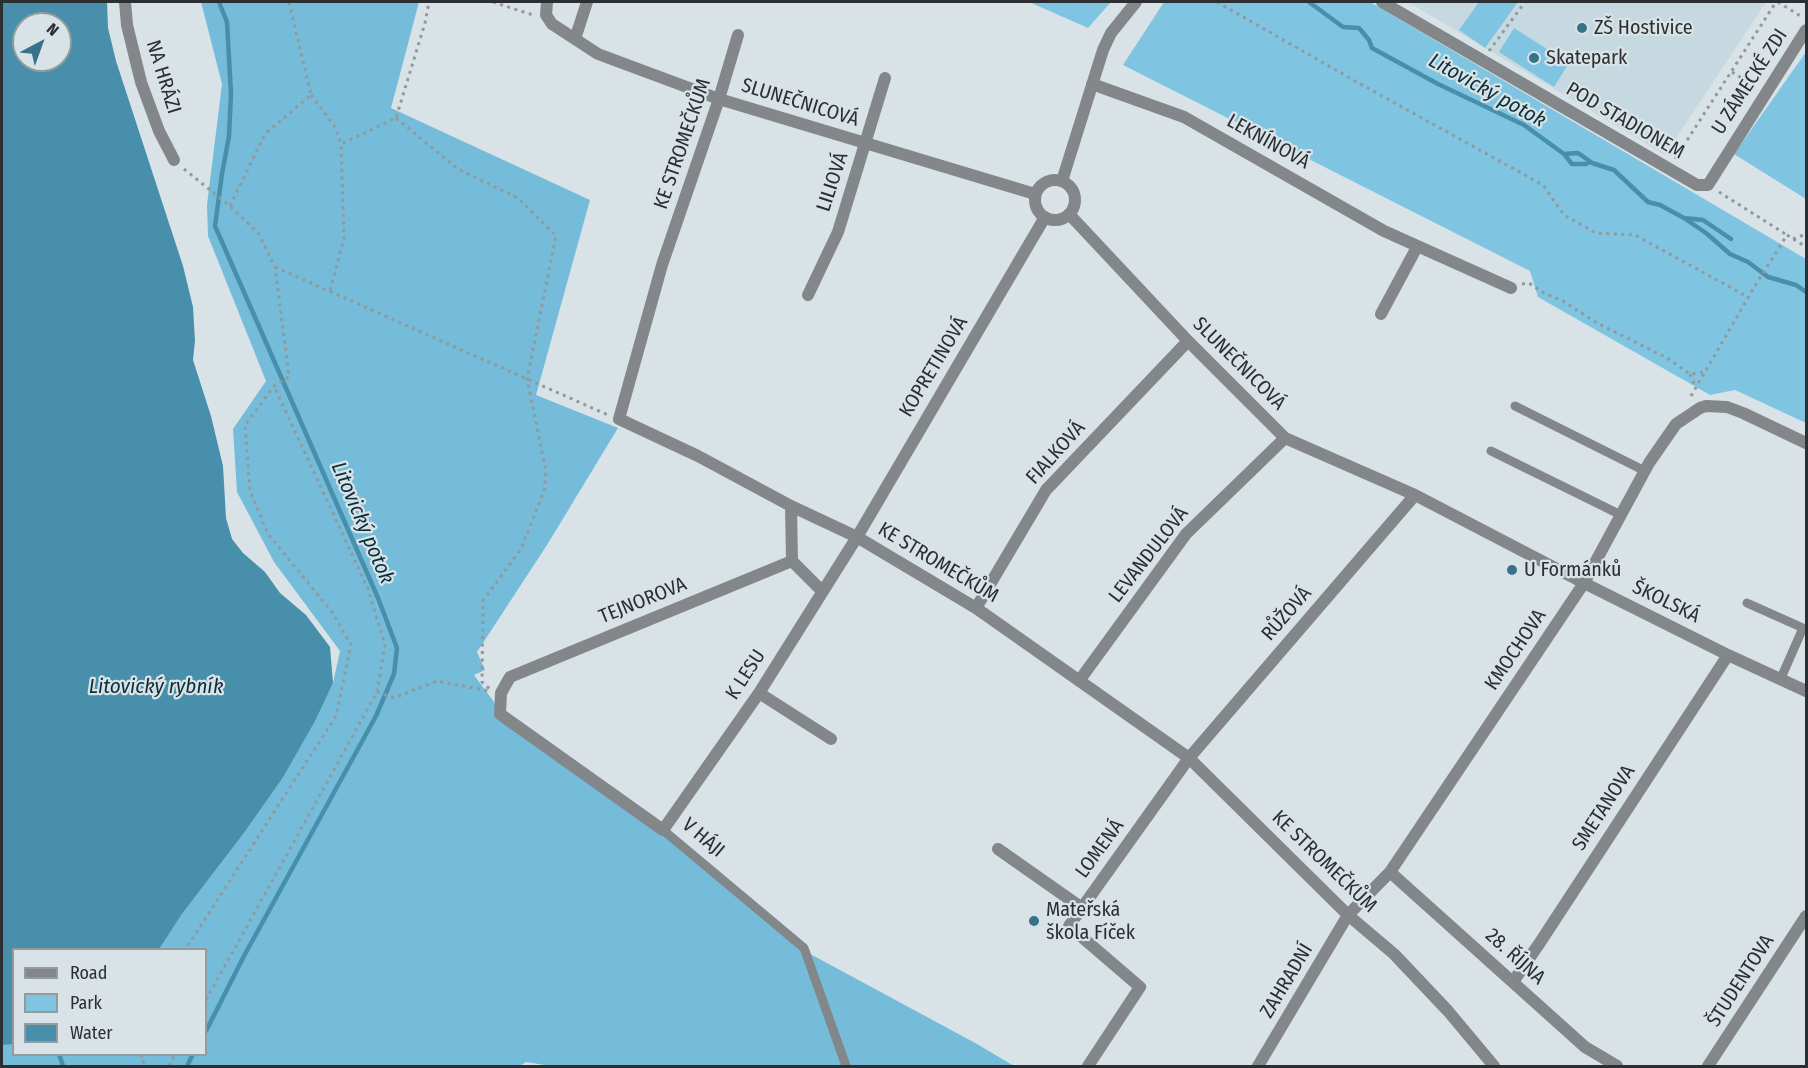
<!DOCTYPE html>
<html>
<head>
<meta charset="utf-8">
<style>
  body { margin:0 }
  #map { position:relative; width:1808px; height:1068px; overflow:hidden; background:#d9e3e7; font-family:"Fira Sans Condensed",sans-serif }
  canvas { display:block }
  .frame { position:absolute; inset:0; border:3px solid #2c2f31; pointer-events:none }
  .legend { position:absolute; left:12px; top:948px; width:195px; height:108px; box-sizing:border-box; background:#d9e3e7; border:2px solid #949b9e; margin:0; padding:8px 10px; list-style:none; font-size:18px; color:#2c2f31 }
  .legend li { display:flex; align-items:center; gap:12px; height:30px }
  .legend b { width:30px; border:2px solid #949b9e }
  .north { position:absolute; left:12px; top:12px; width:60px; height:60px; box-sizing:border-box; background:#d9e3e7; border:2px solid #949b9e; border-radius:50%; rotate:41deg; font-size:16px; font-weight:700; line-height:24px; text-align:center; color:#2c2f31 }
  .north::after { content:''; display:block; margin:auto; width:21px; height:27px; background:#36738a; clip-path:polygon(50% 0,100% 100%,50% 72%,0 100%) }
</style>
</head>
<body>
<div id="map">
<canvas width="1808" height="1068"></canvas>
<div class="frame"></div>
<ul class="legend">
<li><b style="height:8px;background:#838789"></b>Road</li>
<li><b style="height:16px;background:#7fc5e2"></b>Park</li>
<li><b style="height:16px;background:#478fab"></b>Water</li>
</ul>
<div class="north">N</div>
</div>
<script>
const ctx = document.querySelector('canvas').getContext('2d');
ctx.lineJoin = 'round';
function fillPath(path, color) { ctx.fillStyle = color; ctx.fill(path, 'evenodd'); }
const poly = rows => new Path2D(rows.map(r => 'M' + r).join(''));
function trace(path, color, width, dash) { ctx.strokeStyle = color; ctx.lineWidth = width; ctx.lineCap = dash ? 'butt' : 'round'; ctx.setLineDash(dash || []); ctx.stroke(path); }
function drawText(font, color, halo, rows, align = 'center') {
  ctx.font = font + ' "Fira Sans Condensed",sans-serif'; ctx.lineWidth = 4.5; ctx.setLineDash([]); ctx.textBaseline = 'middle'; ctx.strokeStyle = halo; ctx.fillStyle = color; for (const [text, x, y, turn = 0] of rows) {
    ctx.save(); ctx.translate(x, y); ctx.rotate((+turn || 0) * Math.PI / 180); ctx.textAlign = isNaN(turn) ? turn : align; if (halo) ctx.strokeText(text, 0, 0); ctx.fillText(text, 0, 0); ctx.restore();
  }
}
const built = poly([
  [1408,2,1766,2,1665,155]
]);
const green = poly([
  [1029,2,1111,2,1088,28],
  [1164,2,1370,2,1806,259,1806,423,1735,390,1710,395,1538,297,1530,271,1123,65],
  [1479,2,1518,2,1485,48,1459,30],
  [1514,28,1569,63,1554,87,1499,52],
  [1806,52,1806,199,1734,154]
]);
const forest = poly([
  [201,2,419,2,391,108,590,200,536,395,618,428,547,545,477,652,485,670,474,675,497,706,688,854,801,949,977,1044,1014,1066,551,1066,526,1062,520,1066,2,1066,2,1044,13,1044,14,1054,206,1054,206,950,158,949,182,914,244,833,282,779,333,683,340,651,274,562,237,492,233,429,266,381,208,236,207,205,222,84]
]);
const water = poly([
  [2,2,107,2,108,28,116,61,183,266,193,307,195,341,193,360,211,416,223,466,226,518,232,539,243,553,265,572,280,593,306,615,330,647,333,683,315,721,282,779,244,833,182,914,159,949,14,950,13,1044,2,1045],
  [24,24,60,24,60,60,24,60]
]);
const stream = poly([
  [1309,2,1343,27,1359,28,1369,40,1372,48,1438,84,1524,125,1564,154,1572,164,1586,164,1589,162,1614,170,1648,202,1660,205,1684,218,1706,233,1730,254,1748,262,1768,277,1796,285,1806,292],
  [1564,154,1578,153,1591,162],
  [1684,218,1703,220,1731,239],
  [206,1031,244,956,376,716,394,674,397,648,378,598,215,226,222,174,229,136,231,94,227,22,219,2],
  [59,1054,63,1066],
  [187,1066,193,1054]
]);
const path = poly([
  [493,2,533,15],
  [1217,2,1355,81,1543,185,1564,215,1596,233,1635,235,1748,297],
  [1778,2,1802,17],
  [1489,51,1525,2],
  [1732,72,1754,86],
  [311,95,335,127,341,144],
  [396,118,458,169,518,198,556,236,527,379,546,471,544,491,521,549,483,601,482,682,490,689],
  [1675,159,1776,2],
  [184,169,230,206,259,234,275,267,289,377,274,386,245,425,250,491,268,534,332,612,351,645,336,716,185,950],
  [1719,192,1787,235],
  [230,206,265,134,311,95,289,2],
  [1793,239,1806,234],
  [275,267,608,415],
  [1522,284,1529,283,1544,293,1563,301,1597,323,1667,358,1690,374,1705,372],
  [330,290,344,239,341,144,396,118,425,23,429,2],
  [1690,374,1696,388],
  [1691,396,1756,284,1787,235,1806,247],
  [377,692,394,698,437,681,490,691],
  [206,1000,377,692,385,645,368,589,274,386],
  [142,1054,141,1059,147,1066],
  [169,1066,175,1054]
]);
const lane = poly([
  [1515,406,1645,471],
  [1491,451,1621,515],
  [1747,603,1803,628],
  [1781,678,1803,628,1806,630],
  [663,830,804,948,846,1066]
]);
const street = poly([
  [125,2,127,25,141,82,159,131,174,160],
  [547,2,546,15,552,24,598,54,719,99,1035,194],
  [1382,2,1697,185,1708,185,1806,30],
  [738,35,719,99,662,265,619,419,698,456,791,506,857,537,976,608,1189,758,1348,915,1394,954,1448,1011,1494,1066],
  [575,39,587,2],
  [1092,84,1184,117,1384,231,1511,288],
  '1035 200a20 20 0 1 1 40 0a20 20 0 1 1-40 0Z',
  [1062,181,1103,50,1111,33,1136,2],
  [1069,214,1188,341,1285,438,1415,495,1584,583,1728,655,1806,691],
  [808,295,838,232,885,78],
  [1381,314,1417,247],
  [791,506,792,561,822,591],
  [792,561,510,677,501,693,500,714,663,830,759,693,857,537,1045,217],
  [976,608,1046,490,1188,341],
  [1079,681,1186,534,1285,438],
  [759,693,831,739],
  [998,849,1082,908],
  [1390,872,1585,1047,1617,1066],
  [1513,982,1541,941,1728,655],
  [1088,1066,1140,987,1069,926,1189,758,1415,495],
  [1258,1066,1348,915,1390,872,1584,583,1649,463,1676,424,1700,408,1706,406,1727,407,1743,413,1806,443],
  [1708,1066,1806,916]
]);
const markers = [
  [1582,28,6,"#36738a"],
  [1534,58,6,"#36738a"],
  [1512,570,6,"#36738a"],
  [1034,921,6,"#36738a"]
];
const poiNames = [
  ["ZŠ Hostivice",1594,28],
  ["Skatepark",1546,58],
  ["U Formánků",1524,570],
  ["Mateřská",1046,910],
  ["škola Fíček",1046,933]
];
const streetNames = [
  ["NA HRÁZI",163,77,73],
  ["U ZÁMECKÉ ZDI",1750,82,-57],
  ["SLUNEČNICOVÁ",800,103,17],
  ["POD STADIONEM",1625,121,30],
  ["LEKNÍNOVÁ",1268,142,29],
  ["KE STROMEČKŮM",683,144,-71],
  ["LILIOVÁ",833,182,-72],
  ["SLUNEČNICOVÁ",1239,364,45],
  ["KOPRETINOVÁ",934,367,-59],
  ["FIALKOVÁ",1056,453,-48],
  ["LEVANDULOVÁ",1149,555,-52],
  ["KE STROMEČKŮM",938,563,31],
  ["TEJNOROVA",643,601,-22],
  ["ŠKOLSKÁ",1666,602,26],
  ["RŮŽOVÁ",1287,614,-49],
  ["KMOCHOVA",1516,650,-56],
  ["K LESU",746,675,-57],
  ["SMETANOVA",1604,808,-57],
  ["V HÁJI",703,838,40],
  ["LOMENÁ",1100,849,-54],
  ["KE STROMEČKŮM",1324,862,44],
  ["28. ŘÍJNA",1515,957,42],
  ["ZAHRADNÍ",1287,981,-59],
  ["ŠTUDENTOVA",1741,981,-57]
];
const waterNames = [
  ["Litovický potok",1487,91,29],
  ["Litovický potok",362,523,67],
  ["Litovický rybník",156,687]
];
fillPath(built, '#c6d9e0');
fillPath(green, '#7fc5e2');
fillPath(forest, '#74bcd9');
fillPath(water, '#478fab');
trace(stream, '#478fab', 4.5);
trace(path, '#92999c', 3, [3, 4.5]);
trace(lane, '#838789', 9);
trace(street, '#838789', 12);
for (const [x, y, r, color] of markers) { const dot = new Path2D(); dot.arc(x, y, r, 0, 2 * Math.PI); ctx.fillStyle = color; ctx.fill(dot); trace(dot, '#d9e3e7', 2); }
drawText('20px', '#2c2f31', '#d9e3e7', poiNames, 'left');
drawText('20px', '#2c2f31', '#d9e3e7', streetNames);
drawText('italic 21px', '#0b2e3b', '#d9e3e7', waterNames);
</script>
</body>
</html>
